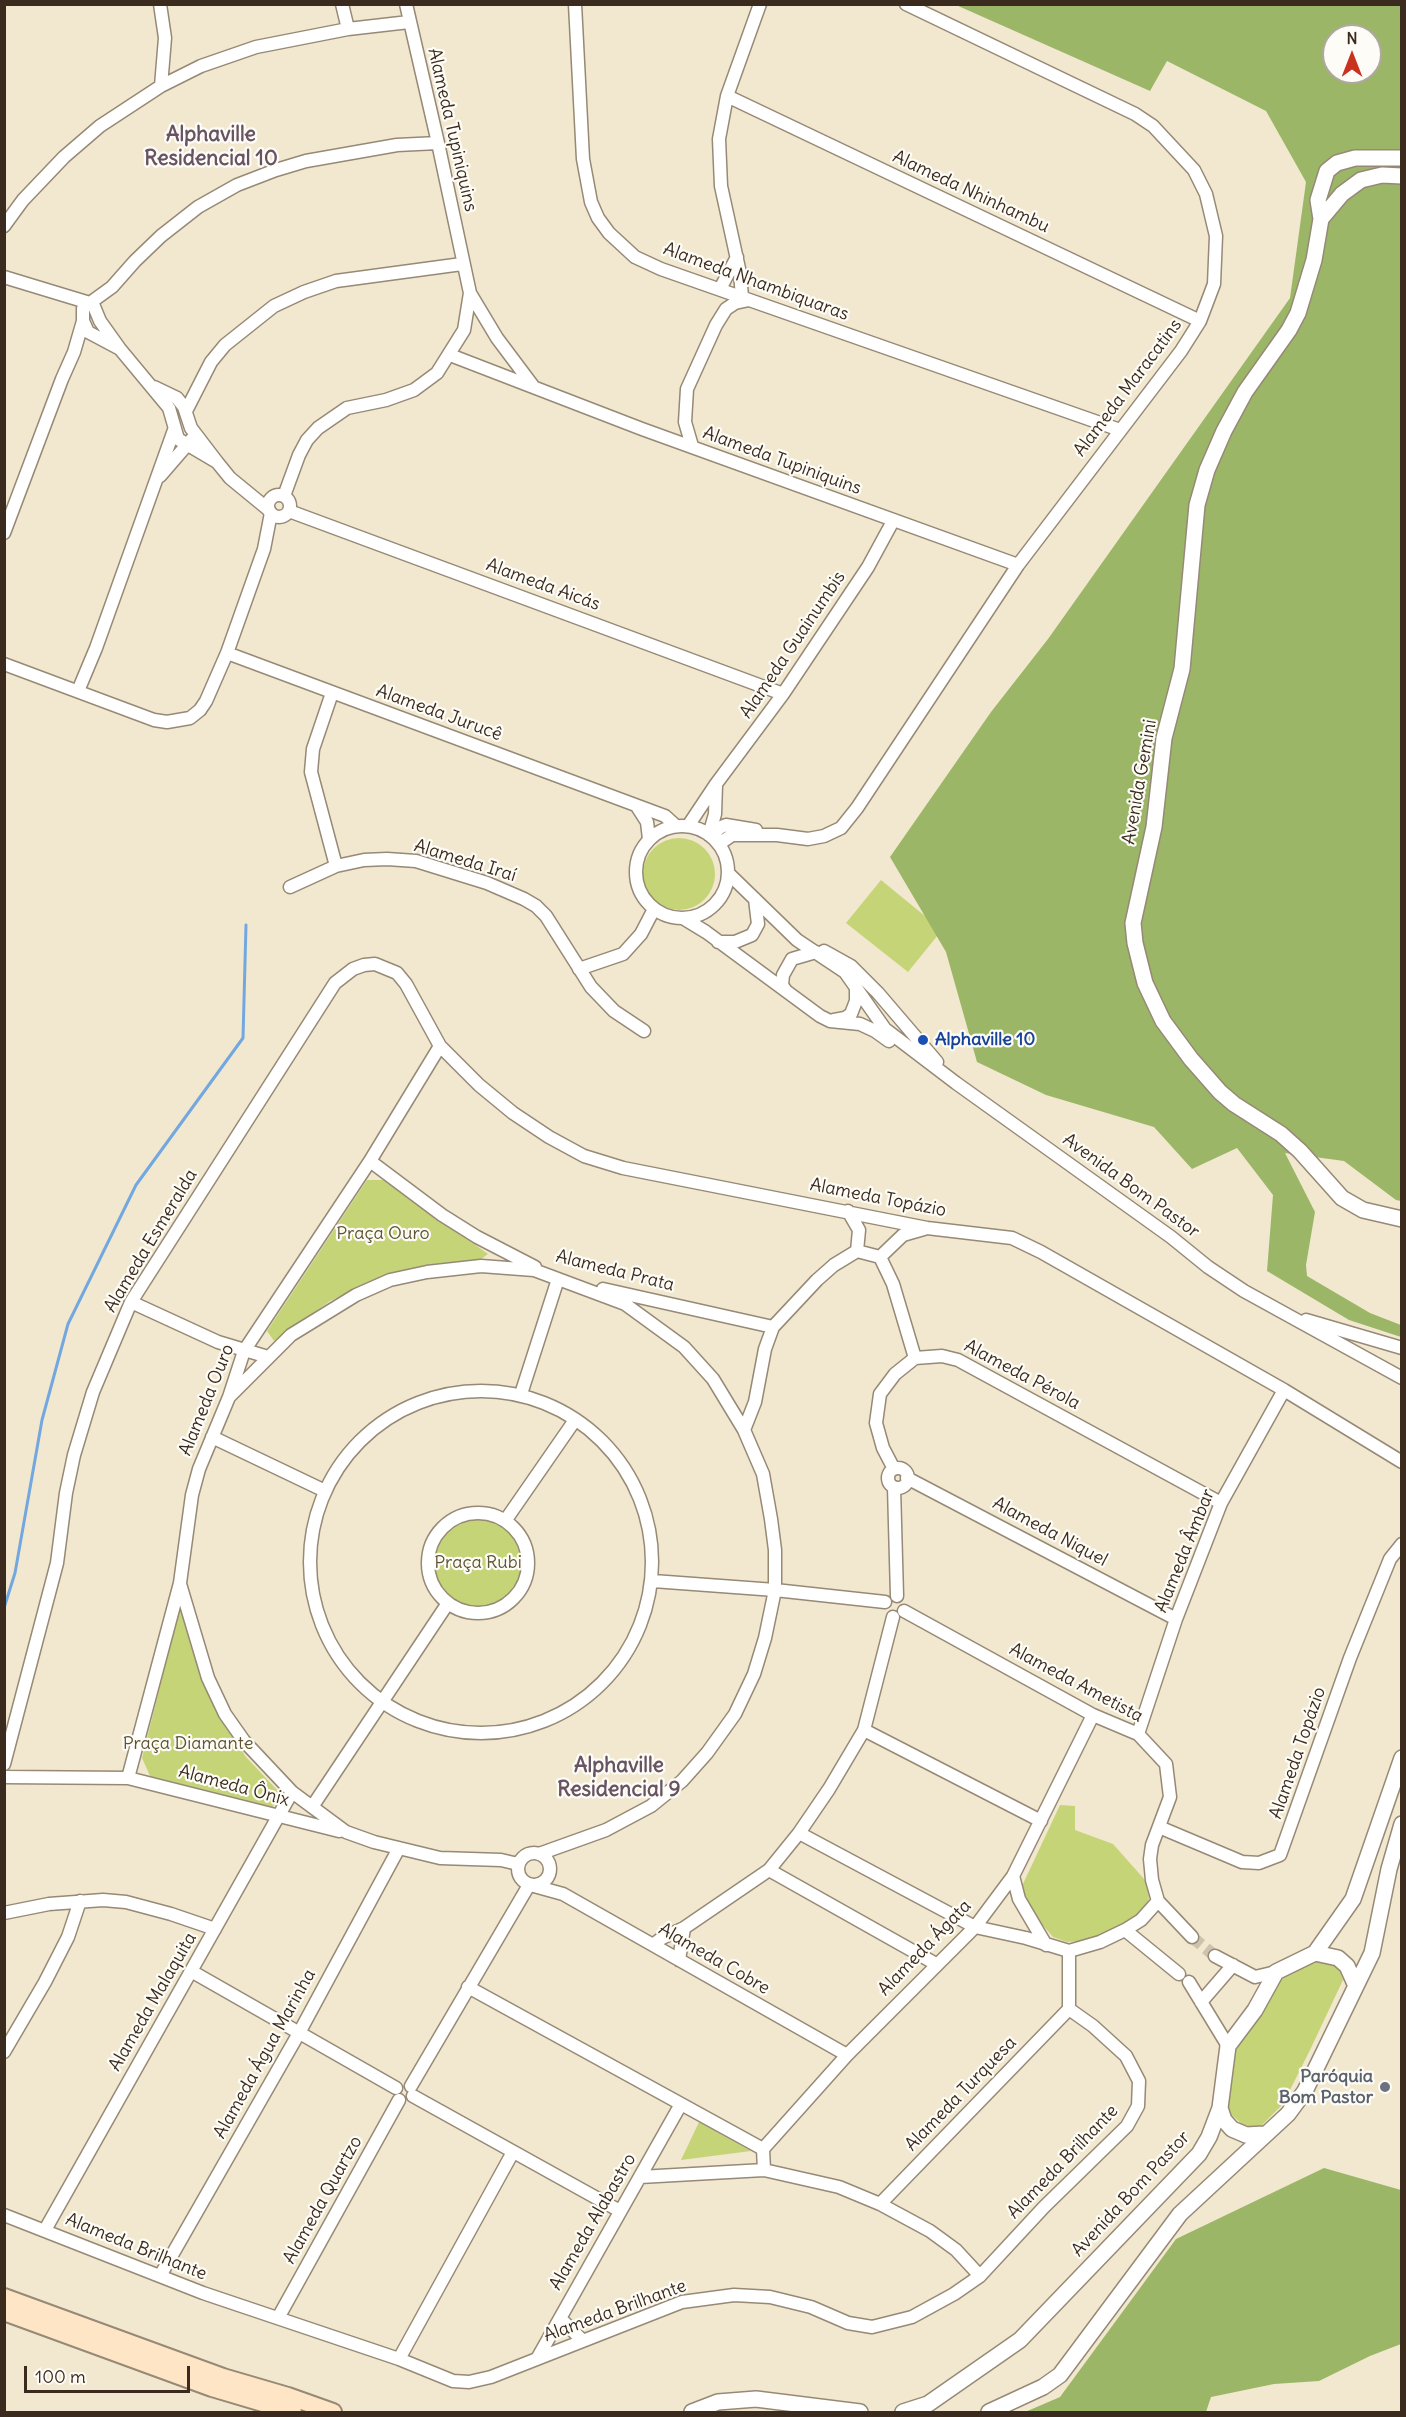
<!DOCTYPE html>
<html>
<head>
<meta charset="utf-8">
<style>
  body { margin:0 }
  #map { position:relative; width:1406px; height:2417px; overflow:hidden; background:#f2e8cf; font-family:Delius,sans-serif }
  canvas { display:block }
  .frame { position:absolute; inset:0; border:6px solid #3b2a1e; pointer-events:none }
  .north { position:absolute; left:1322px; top:24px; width:60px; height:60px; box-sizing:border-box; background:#fdfcf7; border:2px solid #afa8a0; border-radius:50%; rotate:0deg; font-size:16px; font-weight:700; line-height:24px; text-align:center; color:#3b2a1e }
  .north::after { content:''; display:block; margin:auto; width:21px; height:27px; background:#c8321e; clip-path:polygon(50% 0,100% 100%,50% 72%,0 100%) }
  .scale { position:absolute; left:24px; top:2366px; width:166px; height:27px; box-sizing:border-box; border:3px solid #3b2a1e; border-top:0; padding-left:8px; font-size:18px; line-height:21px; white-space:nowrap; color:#3b2a1e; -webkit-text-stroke:4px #fdfcf7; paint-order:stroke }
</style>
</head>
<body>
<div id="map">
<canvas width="1406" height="2417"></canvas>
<div class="frame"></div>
<div class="north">N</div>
<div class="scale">100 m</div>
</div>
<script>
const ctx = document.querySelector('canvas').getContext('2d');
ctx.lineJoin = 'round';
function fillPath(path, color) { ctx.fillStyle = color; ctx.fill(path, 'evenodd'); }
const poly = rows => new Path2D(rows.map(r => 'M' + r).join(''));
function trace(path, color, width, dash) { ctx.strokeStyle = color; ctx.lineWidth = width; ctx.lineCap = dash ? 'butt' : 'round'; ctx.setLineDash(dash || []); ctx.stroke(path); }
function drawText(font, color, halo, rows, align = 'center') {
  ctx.font = font + ' Delius,sans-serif'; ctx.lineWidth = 4.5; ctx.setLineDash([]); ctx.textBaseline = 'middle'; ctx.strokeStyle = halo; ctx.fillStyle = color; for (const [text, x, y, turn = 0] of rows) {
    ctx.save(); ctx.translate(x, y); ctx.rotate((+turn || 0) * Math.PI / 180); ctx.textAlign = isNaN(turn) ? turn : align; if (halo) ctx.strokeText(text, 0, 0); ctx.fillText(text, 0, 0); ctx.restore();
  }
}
const green = poly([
  '643 874a36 36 0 1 1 72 0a36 36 0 1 1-72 0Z',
  [881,880,942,930,908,972,846,923],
  [367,1180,385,1180,488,1254,477,1262,373,1281,330,1301,274,1341,267,1331],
  '430 1563a48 48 0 1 1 96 0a48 48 0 1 1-96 0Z',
  [181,1603,203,1680,218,1714,246,1757,279,1792,273,1807,150,1776,142,1758],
  [1060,1805,1075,1806,1075,1830,1113,1844,1145,1880,1149,1895,1148,1908,1133,1925,1081,1941,1067,1942,1053,1937,1033,1914,1022,1886],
  [1323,1958,1333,1962,1339,1969,1343,1980,1310,2050,1283,2104,1258,2129,1242,2124,1225,2109,1233,2055,1281,1977],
  [699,2122,751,2151,681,2160]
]);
const forest = poly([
  [956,5,1401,5,1401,1201,1396,1200,1344,1161,1285,1153,1315,1212,1306,1265,1307,1276,1370,1313,1401,1325,1401,1337,1349,1320,1267,1271,1273,1195,1237,1148,1192,1169,1154,1127,1046,1095,977,1062,946,952,890,857,991,712,1048,639,1290,298,1306,182,1266,111,1167,61,1150,91],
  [1334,36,1370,36,1370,72,1334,72],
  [1324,2168,1401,2190,1401,2344,1370,2356,1319,2381,1274,2384,1211,2397,1206,2412,1025,2412,1060,2397,1176,2239]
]);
const stream = poly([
  [4,1608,15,1573,42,1420,68,1324,136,1185,243,1038,246,925]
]);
const minorTunnel = poly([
  [1192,1937,1215,1956]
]);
const minor = poly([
  [160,4,165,38,161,86],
  [342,4,348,29],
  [406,4,438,143,470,293,497,338,533,386],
  [575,4,583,159,591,202,598,218,609,233,635,257,661,269,1120,430],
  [727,96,1200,321],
  [4,226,23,200,64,157,100,126,161,86,201,66,256,47,348,29,409,22],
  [4,277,93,304,100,321,120,349,169,408,178,439,217,462],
  [720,289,737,257],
  [742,297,740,273,721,186,719,139,727,96,760,4],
  [120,349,88,332,83,321,83,308,112,287,135,261,161,236,198,207,237,185,276,170,306,161,397,145,438,143],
  [450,355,642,429,1018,565],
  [154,387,177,398,184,407,191,428,217,462,230,478,269,510],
  [186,411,211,362,225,345,274,306,304,292,336,281,462,264],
  [692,446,685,422,687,389,716,325,726,309,735,303,749,300],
  [160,476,192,439],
  '268 506a11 11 0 1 1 22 0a11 11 0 1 1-22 0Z',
  [284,496,299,455,307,440,318,428,347,408,386,400,414,390,437,373,464,330,470,293],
  [289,511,783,694],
  [4,533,62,379,74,352,83,321],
  [227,653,665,816,676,826],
  [4,664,154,720,167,722,190,718,200,710,206,701,227,653,264,549,271,513],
  [78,691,96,648,174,430],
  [332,693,313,749,311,772,336,866],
  [638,808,647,822,649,839],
  [688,826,716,784,783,694,868,567,893,521],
  '636 872a46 46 0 1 1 92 0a46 46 0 1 1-92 0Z',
  [709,835,715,814,716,785],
  [712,837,719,828,726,825,756,830],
  [719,844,732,835,777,835,808,839,824,836,841,828,857,808,1018,565,1181,351,1200,321,1214,284,1216,236,1206,194,1194,170,1153,126,1135,114,906,4],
  [728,873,797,940,845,972,885,1029,956,1083,1171,1237,1208,1267,1244,1291,1402,1378],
  [290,887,336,866,364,860,387,859,416,861,487,883,524,899,536,906,546,916,591,987,614,1011,644,1031],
  [683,918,706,932,820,1016,830,1021,860,1024,875,1031,889,1041],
  [718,942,735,942,752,935,758,924,755,899],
  [824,951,851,966,878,993,937,1062],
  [579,969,623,954,641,934,654,909],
  [786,991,782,985,783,975,792,959,816,952],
  [834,1020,845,1018,851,1014,856,1001,856,987],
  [370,1161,442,1215,477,1237,535,1267],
  [848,1211,859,1230,857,1251],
  [880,1257,893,1284,915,1358],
  [603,1289,773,1327],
  [131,1302,218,1342,268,1357],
  [1306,1320,1402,1348],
  '310 1562a171 171 0 1 1 342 0a171 171 0 1 1-342 0Z',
  [521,1394,558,1279],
  [229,1397,291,1335,356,1295,390,1280,427,1272,481,1266,534,1270,625,1304,684,1347,713,1379,744,1430,763,1474,771,1519,775,1550,775,1590,765,1638,754,1674,735,1714,707,1753,682,1781,651,1806,606,1830,539,1854],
  [744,1430,755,1402,765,1349,773,1327,817,1280,834,1265,857,1251,880,1257,903,1235,924,1229],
  [212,1437,323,1490],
  '888 1478a10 10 0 1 1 20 0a10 10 0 1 1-20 0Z',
  [894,1469,883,1448,876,1423,880,1394,895,1374,915,1358,942,1356,958,1360,1221,1503],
  [907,1478,1176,1619],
  [894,1487,897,1596],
  '428 1563a50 50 0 1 1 100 0a50 50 0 1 1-100 0Z',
  [505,1521,575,1420],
  [653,1581,775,1590,885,1602],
  [180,1584,208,1678,225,1714,244,1741,292,1792,346,1832,374,1842,440,1858,501,1860,518,1864],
  [864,1730,1041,1821],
  [1138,1734,1176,1619,1221,1503,1284,1390],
  [4,1764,57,1563,66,1493,74,1455,93,1392,131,1302,335,983,353,969,364,965,375,964,397,973,406,984,440,1046,479,1085,513,1113,549,1137,584,1156,623,1168,927,1228,1012,1238,1041,1252,1284,1390,1402,1462],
  [4,1777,128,1778,339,1831],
  [128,1778,180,1583,192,1495,199,1469,229,1397,244,1351,370,1161,440,1046],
  [312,1807,448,1603],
  [1159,1827,1242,1862,1259,1863,1280,1855,1350,1658,1390,1559,1402,1544],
  [799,1833,975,1927,1026,1938,1069,1951,1100,1942,1125,1930,1141,1920,1158,1901,1152,1880,1150,1859,1152,1845,1170,1797,1166,1764,1138,1734,1093,1715,904,1611],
  '518 1869a16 16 0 1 1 32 0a16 16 0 1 1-32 0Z',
  [769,1870,936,1964],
  [1013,1876,1019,1899,1046,1945],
  [534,1886,563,1894,847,2055],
  [1158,1901,1192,1937],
  [4,1913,49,1904,103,1900,126,1902,171,1914,215,1929],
  [1125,1930,1179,1974],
  [653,1945,662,1938,684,1928,769,1870,799,1833,829,1789,864,1730,893,1617],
  [1215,1956,1255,1977,1276,1972],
  [679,1960,684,1928],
  [191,1971,396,2088],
  [1189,1982,1228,2046],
  [468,1987,763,2149,764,2170],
  [1201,2002,1233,1965],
  [4,2052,45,1982,68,1937,80,1901],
  [411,2086,529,1885],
  [413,2096,620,2211],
  [763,2149,847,2055,975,1927,1013,1876,1093,1715],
  [640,2177,764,2170,839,2187,880,2204,930,2231,956,2250,980,2276],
  [880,2204,1069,2009],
  [4,2215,203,2293,399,2359,453,2381,469,2382,491,2377,682,2302,734,2295,770,2297,811,2307,848,2323,872,2327,912,2317,954,2294,980,2276,1044,2207,1127,2126,1138,2106,1139,2081,1126,2056,1093,2026,1069,2009,1069,1951],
  [45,2230,292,1792],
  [160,2276,299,2033,399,1848],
  [278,2318,399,2100],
  [560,2318,582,2340],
  [399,2359,513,2152],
  [537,2359,681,2104]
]);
const tertiary = poly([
  [1402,158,1355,158,1337,163,1327,171,1318,200,1321,219,1314,260,1298,313,1289,330,1245,392,1224,431,1207,470,1197,505,1182,669,1164,738,1154,827,1133,923,1135,943,1145,983,1163,1021,1191,1059,1220,1092,1234,1104,1281,1134,1300,1151,1342,1198,1363,1210,1402,1219],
  [1321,219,1342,194,1361,180,1382,175,1402,176],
  [1315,1953,1338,1958,1347,1966,1356,1986],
  [1220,2108,1224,2120,1232,2129,1246,2135,1264,2134],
  [692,2412,718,2402,756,2399,860,2412],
  [903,2412,928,2404,1020,2340,1199,2154,1209,2137,1220,2108,1228,2046,1255,2010,1276,1972,1315,1953,1353,1899,1402,1758],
  [989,2412,1043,2387,1060,2375,1180,2214,1288,2114,1305,2091,1372,1953,1389,1869,1402,1824]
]);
const secondary = poly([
  [4,2297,223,2377,288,2396,333,2412],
  [4,2312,212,2388,293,2412]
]);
const markers = [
  [923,1040,6,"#1a4fb4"],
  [1385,2087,6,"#6b7280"]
];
const streetNames = [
  ["Alameda Tupiniquins",452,130,77],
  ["Alameda Nhinhambu",971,192,25],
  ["Alameda Nhambiquaras",756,282,20],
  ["Alameda Maracatins",1128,388,-53],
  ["Alameda Tupiniquins",782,461,20],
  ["Alameda Aicás",543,585,20],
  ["Alameda Guainumbis",793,645,-56],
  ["Alameda Jurucê",439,713,20],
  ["Avenida Gemini",1140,782,-80],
  ["Alameda Iraí",465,861,17],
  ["Avenida Bom Pastor",1131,1186,36],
  ["Alameda Topázio",878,1198,11],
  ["Alameda Esmeralda",151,1241,-59],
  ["Alameda Prata",615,1271,14],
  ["Alameda Pérola",1022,1375,28],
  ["Alameda Ouro",207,1400,-68],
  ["Alameda Niquel",1050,1532,28],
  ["Alameda Âmbar",1185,1551,-68],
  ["Alameda Ametista",1076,1683,28],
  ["Alameda Topázio",1298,1753,-71],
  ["Alameda Ônix",234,1786,15],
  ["Alameda Ágata",925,1948,-46],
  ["Alameda Cobre",714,1959,30],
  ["Alameda Malaquita",153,2002,-60],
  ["Alameda Água Marinha",265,2054,-61],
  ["Alameda Turquesa",961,2094,-46],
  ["Alameda Brilhante",1063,2162,-46],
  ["Avenida Bom Pastor",1131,2194,-47],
  ["Alameda Quartzo",323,2200,-61],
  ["Alameda Alabastro",593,2222,-60],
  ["Alameda Brilhante",136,2247,22],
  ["Alameda Brilhante",615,2311,-20]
];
const transitNames = [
  ["Alphaville 10",935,1040]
];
const parkNames = [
  ["Praça Ouro",383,1234],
  ["Praça Rubi",478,1563],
  ["Praça Diamante",188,1744]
];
const worshipNames = [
  ["Paróquia",1373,2077],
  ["Bom Pastor",1373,2098]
];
const quarterNames = [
  ["Alphaville",211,135],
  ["Residencial 10",211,159],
  ["Alphaville",619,1766],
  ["Residencial 9",619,1790]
];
fillPath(green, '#c5d476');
fillPath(forest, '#9cb667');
trace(stream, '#72a8df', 3);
trace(minorTunnel, '#cdc2ac', 12, [12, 6]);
trace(minor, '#968976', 15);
trace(tertiary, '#968976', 18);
trace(secondary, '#968976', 20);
trace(minor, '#fff', 12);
trace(tertiary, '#fff', 15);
trace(secondary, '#fee5c5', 16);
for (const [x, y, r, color] of markers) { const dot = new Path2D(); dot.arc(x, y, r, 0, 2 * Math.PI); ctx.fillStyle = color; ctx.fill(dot); trace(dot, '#fdfcf7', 2); }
drawText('18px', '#3b2a1e', '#fdfcf7', streetNames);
drawText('bold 18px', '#164399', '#fdfcf7', transitNames, 'left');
drawText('18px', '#5e5434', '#fdfcf7', parkNames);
drawText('bold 18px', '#5b616d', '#fdfcf7', worshipNames, 'right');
drawText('bold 21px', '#675362', '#fdfcf7', quarterNames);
</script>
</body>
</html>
